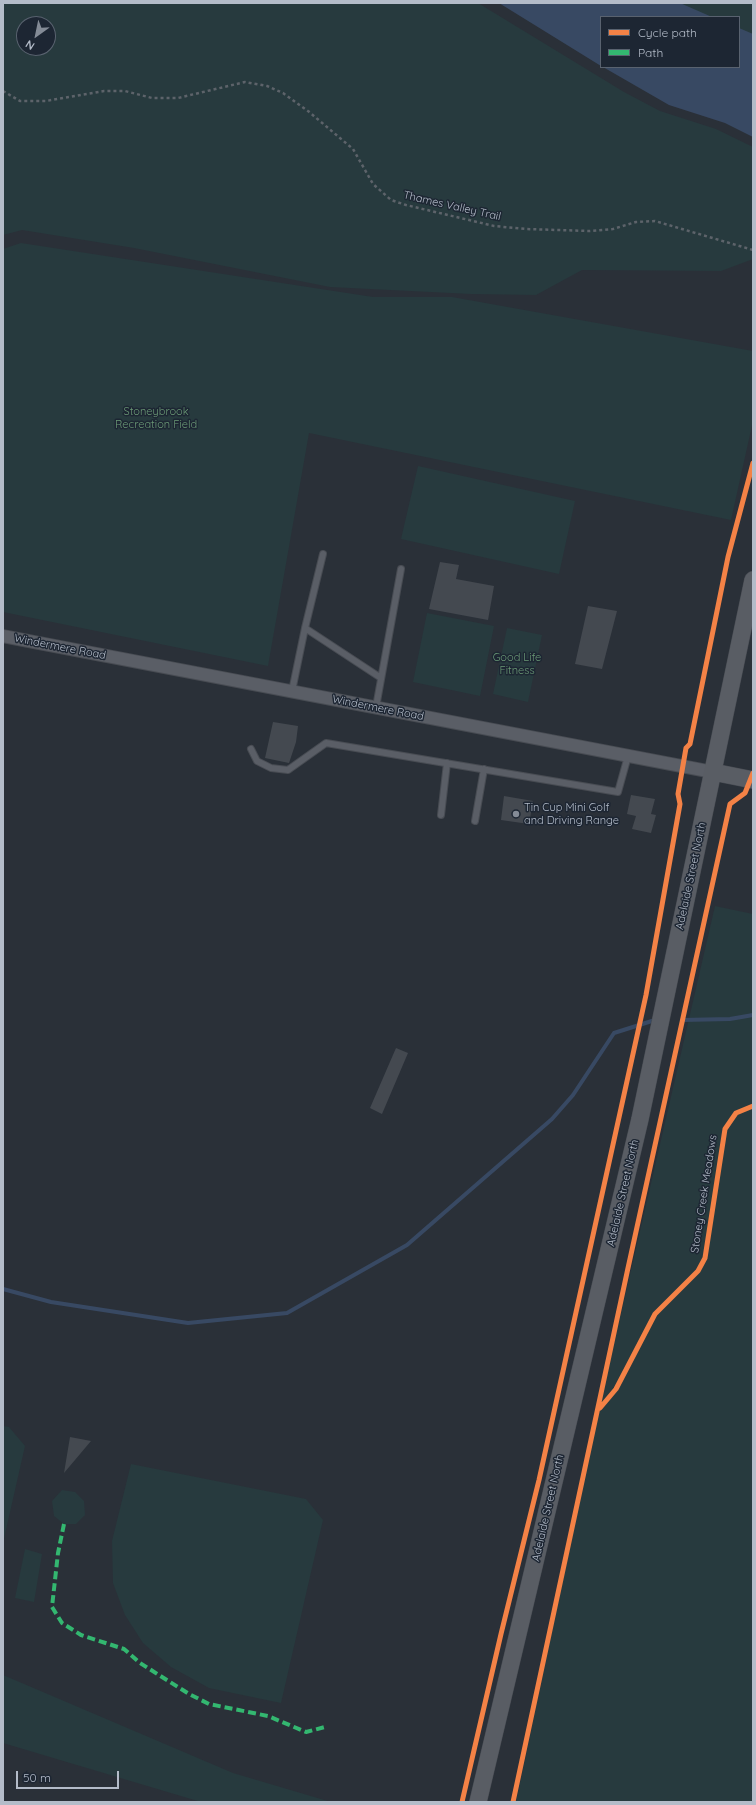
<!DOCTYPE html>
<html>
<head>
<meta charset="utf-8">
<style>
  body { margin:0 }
  #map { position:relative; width:756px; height:1805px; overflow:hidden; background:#2a3038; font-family:Quicksand,sans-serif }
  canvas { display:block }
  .frame { position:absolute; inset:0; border:4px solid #b4bcc9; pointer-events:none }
  .legend { position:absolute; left:600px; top:16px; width:140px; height:52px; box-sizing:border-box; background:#1d2633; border:1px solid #59626f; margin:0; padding:5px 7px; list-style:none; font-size:12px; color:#b4bcc9 }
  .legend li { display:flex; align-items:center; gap:8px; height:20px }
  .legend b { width:20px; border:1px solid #59626f }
  .north { position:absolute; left:16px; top:16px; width:40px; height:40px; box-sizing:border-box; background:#1d2633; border:1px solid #59626f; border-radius:50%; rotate:213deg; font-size:11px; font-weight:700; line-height:16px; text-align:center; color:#b4bcc9 }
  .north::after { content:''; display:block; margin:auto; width:14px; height:18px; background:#848b96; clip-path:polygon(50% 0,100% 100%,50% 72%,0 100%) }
  .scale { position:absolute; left:16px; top:1771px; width:103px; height:18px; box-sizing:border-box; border:2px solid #b4bcc9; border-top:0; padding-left:5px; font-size:12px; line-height:14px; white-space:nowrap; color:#b4bcc9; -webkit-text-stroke:3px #1d2633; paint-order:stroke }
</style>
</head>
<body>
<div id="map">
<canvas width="756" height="1805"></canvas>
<div class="frame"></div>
<ul class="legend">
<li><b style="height:5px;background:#f48246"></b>Cycle path</li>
<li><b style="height:5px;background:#33b770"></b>Path</li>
</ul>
<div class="north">N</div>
<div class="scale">50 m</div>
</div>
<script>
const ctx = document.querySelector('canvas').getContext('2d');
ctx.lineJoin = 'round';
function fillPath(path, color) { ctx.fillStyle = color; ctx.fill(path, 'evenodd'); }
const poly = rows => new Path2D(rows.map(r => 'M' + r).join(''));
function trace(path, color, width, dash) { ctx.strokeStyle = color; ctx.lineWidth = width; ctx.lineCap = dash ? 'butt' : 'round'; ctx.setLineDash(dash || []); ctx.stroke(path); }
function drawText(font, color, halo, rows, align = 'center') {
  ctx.font = font + ' Quicksand,sans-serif'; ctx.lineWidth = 3; ctx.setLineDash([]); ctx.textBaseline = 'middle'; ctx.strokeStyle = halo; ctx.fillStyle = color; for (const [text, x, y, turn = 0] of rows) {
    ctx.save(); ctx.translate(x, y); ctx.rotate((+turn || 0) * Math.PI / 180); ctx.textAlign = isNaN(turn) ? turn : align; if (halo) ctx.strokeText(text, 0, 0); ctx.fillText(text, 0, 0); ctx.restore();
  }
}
const green = poly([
  [3,3,478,3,624,92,660,111,716,129,753,147,753,259,721,271,582,270,536,295,471,294,330,287,134,248,22,230,3,235],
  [24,24,48,24,48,48,24,48],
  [667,3,753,3,753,40,739,35,739,17,697,17],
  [21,243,373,297,452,297,753,351,753,421,731,520,309,433,268,666,3,612,3,249],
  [418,466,575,501,559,574,401,539],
  [427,613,494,626,480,696,413,682],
  [507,628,542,635,528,702,493,694],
  [715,906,753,914,753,1802,516,1802,599,1409],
  [3,1426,9,1427,25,1446,3,1543],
  [131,1464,306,1499,323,1520,281,1703,209,1688,171,1667,143,1643,125,1615,113,1583,112,1541],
  [62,1490,75,1492,84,1501,85,1515,76,1524,64,1524,54,1516,52,1501],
  [25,1549,42,1554,34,1602,15,1598],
  [3,1675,233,1773,331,1802,201,1802,3,1743]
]);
const water = poly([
  [499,3,680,3,712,17,601,17,601,66],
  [739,28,753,34,753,137,725,123,669,105,603,67,739,67]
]);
const stream = poly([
  [682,1020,730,1019,753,1015],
  [3,1289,51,1302,188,1323,287,1313,407,1245,552,1119,573,1095,614,1033,655,1020]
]);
const building = poly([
  [440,562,459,565,456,579,494,586,488,620,429,609],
  [588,606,617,611,602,669,575,664],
  [273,722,298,726,296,742,289,763,265,758],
  [631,795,655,799,651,814,656,815,651,833,632,829,636,816,627,814],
  [504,796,533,801,529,824,501,820],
  [396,1048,408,1053,382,1114,370,1108],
  [70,1437,91,1441,64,1473]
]);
const path = poly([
  [3,91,20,101,46,101,104,91,125,91,152,98,178,98,245,82,267,86,283,93,308,111,353,149,373,184,391,200,406,205,494,226,526,229,590,231,613,229,636,222,655,221,753,250]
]);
const lane = poly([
  [305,628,323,554],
  [292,691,305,628,381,678],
  [376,707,401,569],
  [251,749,257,761,271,768,288,770,326,743,618,792,628,756],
  [441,815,447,763],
  [475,821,484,769]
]);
const street = poly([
  [3,636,713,772]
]);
const secondary = poly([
  [713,772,753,780],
  [478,1802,640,1119,753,580]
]);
const quiet = poly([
  [64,1524,58,1553,52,1607,62,1623,81,1635,124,1649,140,1663,189,1694,209,1704,268,1716,306,1732,325,1727]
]);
const cycleway = poly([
  [600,1408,616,1389,655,1314,698,1271,705,1258,725,1129,736,1113,753,1106],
  [462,1802,501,1634,539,1480,646,995,680,804,678,794,686,748,690,744,728,557,753,463],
  [513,1802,628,1268,730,804,745,793,753,773]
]);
const markers = [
  [516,814,4,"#848b96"]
];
const streetNames = [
  ["Thames Valley Trail",452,206,13],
  ["Windermere Road",60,647,11],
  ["Windermere Road",378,708,11],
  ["Adelaide Street North",691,876,-78],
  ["Adelaide Street North",623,1193,-77],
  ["Stoney Creek Meadows",704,1194,-81],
  ["Adelaide Street North",548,1508,-77]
];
const parkNames = [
  ["Stoneybrook",156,412],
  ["Recreation Field",156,425],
  ["Good Life",517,658],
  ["Fitness",517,671]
];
const poiNames = [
  ["Tin Cup Mini Golf",524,808],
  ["and Driving Range",524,821]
];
fillPath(green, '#273a3e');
fillPath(water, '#384963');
trace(stream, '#384963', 4);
fillPath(building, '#444950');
trace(lane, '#484c53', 8);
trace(street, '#484c53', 14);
trace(secondary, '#484c53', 18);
trace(path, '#5d636a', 2.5, [3, 3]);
trace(lane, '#5a5e66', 6);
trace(street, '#5a5e66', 12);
trace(secondary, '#595d64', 17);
trace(quiet, '#33b770', 4, [8, 4]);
trace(cycleway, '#f48246', 5);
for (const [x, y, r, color] of markers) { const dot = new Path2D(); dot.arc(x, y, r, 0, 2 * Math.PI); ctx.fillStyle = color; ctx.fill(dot); trace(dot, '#1d2633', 1.5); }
drawText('11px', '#b4bcc9', '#1d2633', streetNames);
drawText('11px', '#6b9a76', '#1d2633', parkNames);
drawText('11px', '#b4bcc9', '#1d2633', poiNames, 'left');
</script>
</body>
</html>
